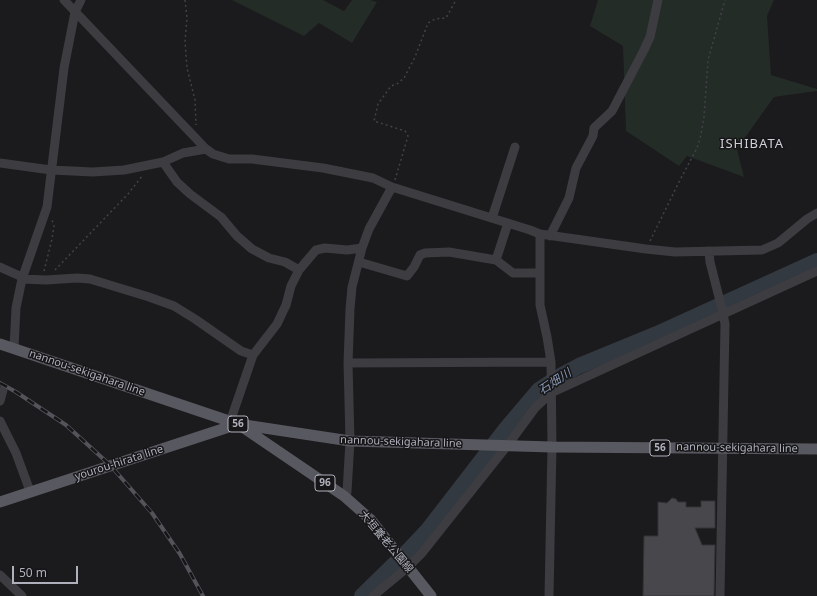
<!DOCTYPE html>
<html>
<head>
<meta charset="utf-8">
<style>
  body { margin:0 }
  #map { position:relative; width:817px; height:596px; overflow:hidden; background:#1b1a1c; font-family:"Noto Sans",sans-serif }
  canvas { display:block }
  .scale { position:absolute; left:12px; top:566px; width:66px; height:18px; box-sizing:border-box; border:2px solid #aeb0bb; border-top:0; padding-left:5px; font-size:12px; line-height:14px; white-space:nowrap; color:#aeb0bb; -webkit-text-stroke:3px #161517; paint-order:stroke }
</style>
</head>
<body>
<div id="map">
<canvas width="817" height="596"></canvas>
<div class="scale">50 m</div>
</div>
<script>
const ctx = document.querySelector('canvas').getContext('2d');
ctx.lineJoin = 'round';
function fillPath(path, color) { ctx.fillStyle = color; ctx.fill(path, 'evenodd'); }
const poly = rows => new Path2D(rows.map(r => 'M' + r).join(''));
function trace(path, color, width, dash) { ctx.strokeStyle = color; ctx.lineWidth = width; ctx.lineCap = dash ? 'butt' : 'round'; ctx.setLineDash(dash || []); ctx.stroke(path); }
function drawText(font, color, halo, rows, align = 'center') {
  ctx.font = font + ' "Noto Sans","Noto Sans JP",sans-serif'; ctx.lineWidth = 3; ctx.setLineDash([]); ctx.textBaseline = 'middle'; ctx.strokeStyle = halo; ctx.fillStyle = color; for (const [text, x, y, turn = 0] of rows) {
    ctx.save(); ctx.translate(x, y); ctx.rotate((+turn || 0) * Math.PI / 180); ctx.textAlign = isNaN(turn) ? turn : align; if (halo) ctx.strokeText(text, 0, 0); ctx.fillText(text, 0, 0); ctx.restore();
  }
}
const green = poly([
  [232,0,323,0,344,11,352,0,370,0,377,2,352,43,319,23,304,36],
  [598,0,774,0,767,16,771,75,817,89,817,91,774,97,737,149,744,177,687,156,679,166,626,131,623,46,590,26]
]);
const river = poly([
  [362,596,409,550,428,530,506,429,539,390,562,375,579,366,657,334,817,261]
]);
const building = poly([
  [672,498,676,499,678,502,686,502,686,507,701,507,701,501,715,501,715,528,695,528,702,545,715,545,714,596,643,596,644,536,658,536,658,502,667,503,672,498]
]);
const path = poly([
  [185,0,187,18,185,41,187,68,195,100,196,125],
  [395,180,408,136,405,131,374,121,378,104,391,86,397,84,404,78,415,57,428,23,435,19,446,18,456,0],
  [650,241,680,180,697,148,700,139,704,117,708,60,725,0],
  [55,270,128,194,143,175],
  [44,271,52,239,54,226,52,220]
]);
const minor = poly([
  [64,0,206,149,213,154,229,159,252,159,323,168,373,178,392,187,530,230,540,234,646,249,675,252,762,250,778,243,807,219,817,213],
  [163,162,177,182,190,194,221,217,237,236,252,249,269,258,285,262,299,270],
  [0,163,51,170,93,172,124,170,163,162,183,153,206,149],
  [492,218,515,147],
  [540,234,540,305,547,337,551,362,552,447,549,596],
  [550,236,569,198,576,168,593,136,594,128,612,111,644,50,650,37,658,0],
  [709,251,710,262,723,313,725,324,720,596],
  [496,260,508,223],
  [359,262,407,276,414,267,420,255,425,253,449,252,496,260,513,273,539,273],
  [0,267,22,277],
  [22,279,46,280,77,278,90,279,149,297,174,306,195,319,241,351,253,355],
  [14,348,16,308,22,279,47,207,64,68,75,12,81,0],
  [348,363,551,362],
  [0,401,3,390],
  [0,421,16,453,30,491],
  [230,422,253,355,277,324,286,305,291,286,299,270,316,250,325,248,347,250,362,248],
  [344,496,347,492,350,441,348,363,350,309,352,287,362,248,369,229,392,187],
  [0,575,22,596],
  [373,596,408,567,422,553,507,446,535,408,551,393,817,271]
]);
const major = poly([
  [0,344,238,424,350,441,552,447,817,449],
  [0,502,238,424,344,496,370,519,431,596]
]);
const rail = poly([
  [0,383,16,392,66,425,110,465,152,513,180,554,203,596]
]);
const shields = [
  [238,424,20],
  [660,448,20],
  [325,483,20]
];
const shieldNames = [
  ["56",238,424],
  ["56",660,448],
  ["96",325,483]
];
const streetNames = [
  ["nannou-sekigahara line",87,373,19],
  ["nannou-sekigahara line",401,442,2],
  ["nannou-sekigahara line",737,448,1],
  ["yourou-hirata line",119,463,-18],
  ["大垣養老公園線",386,542,50]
];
const waterNames = [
  ["石畑川",555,382,-33]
];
const quarterNames = [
  ["ISHIBATA",752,144]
];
fillPath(green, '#242c27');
trace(river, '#333941', 16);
fillPath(building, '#48474c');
trace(building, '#353438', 1);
trace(path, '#424248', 1.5, [2, 3]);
trace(minor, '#3c3c41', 9);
trace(major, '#585860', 11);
trace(rail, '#53535a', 4);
trace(rail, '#161517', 2.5, [8]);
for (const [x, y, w] of shields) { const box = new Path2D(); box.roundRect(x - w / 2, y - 8, w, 16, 3); ctx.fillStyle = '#161517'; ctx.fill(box); trace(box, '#aeb0bb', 1); }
drawText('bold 10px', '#aeb0bb', null, shieldNames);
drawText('11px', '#aeb0bb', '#161517', streetNames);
drawText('italic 12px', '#8998b2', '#161517', waterNames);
ctx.letterSpacing = '1px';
drawText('13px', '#cfcfd7', '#161517', quarterNames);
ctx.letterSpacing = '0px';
</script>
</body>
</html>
